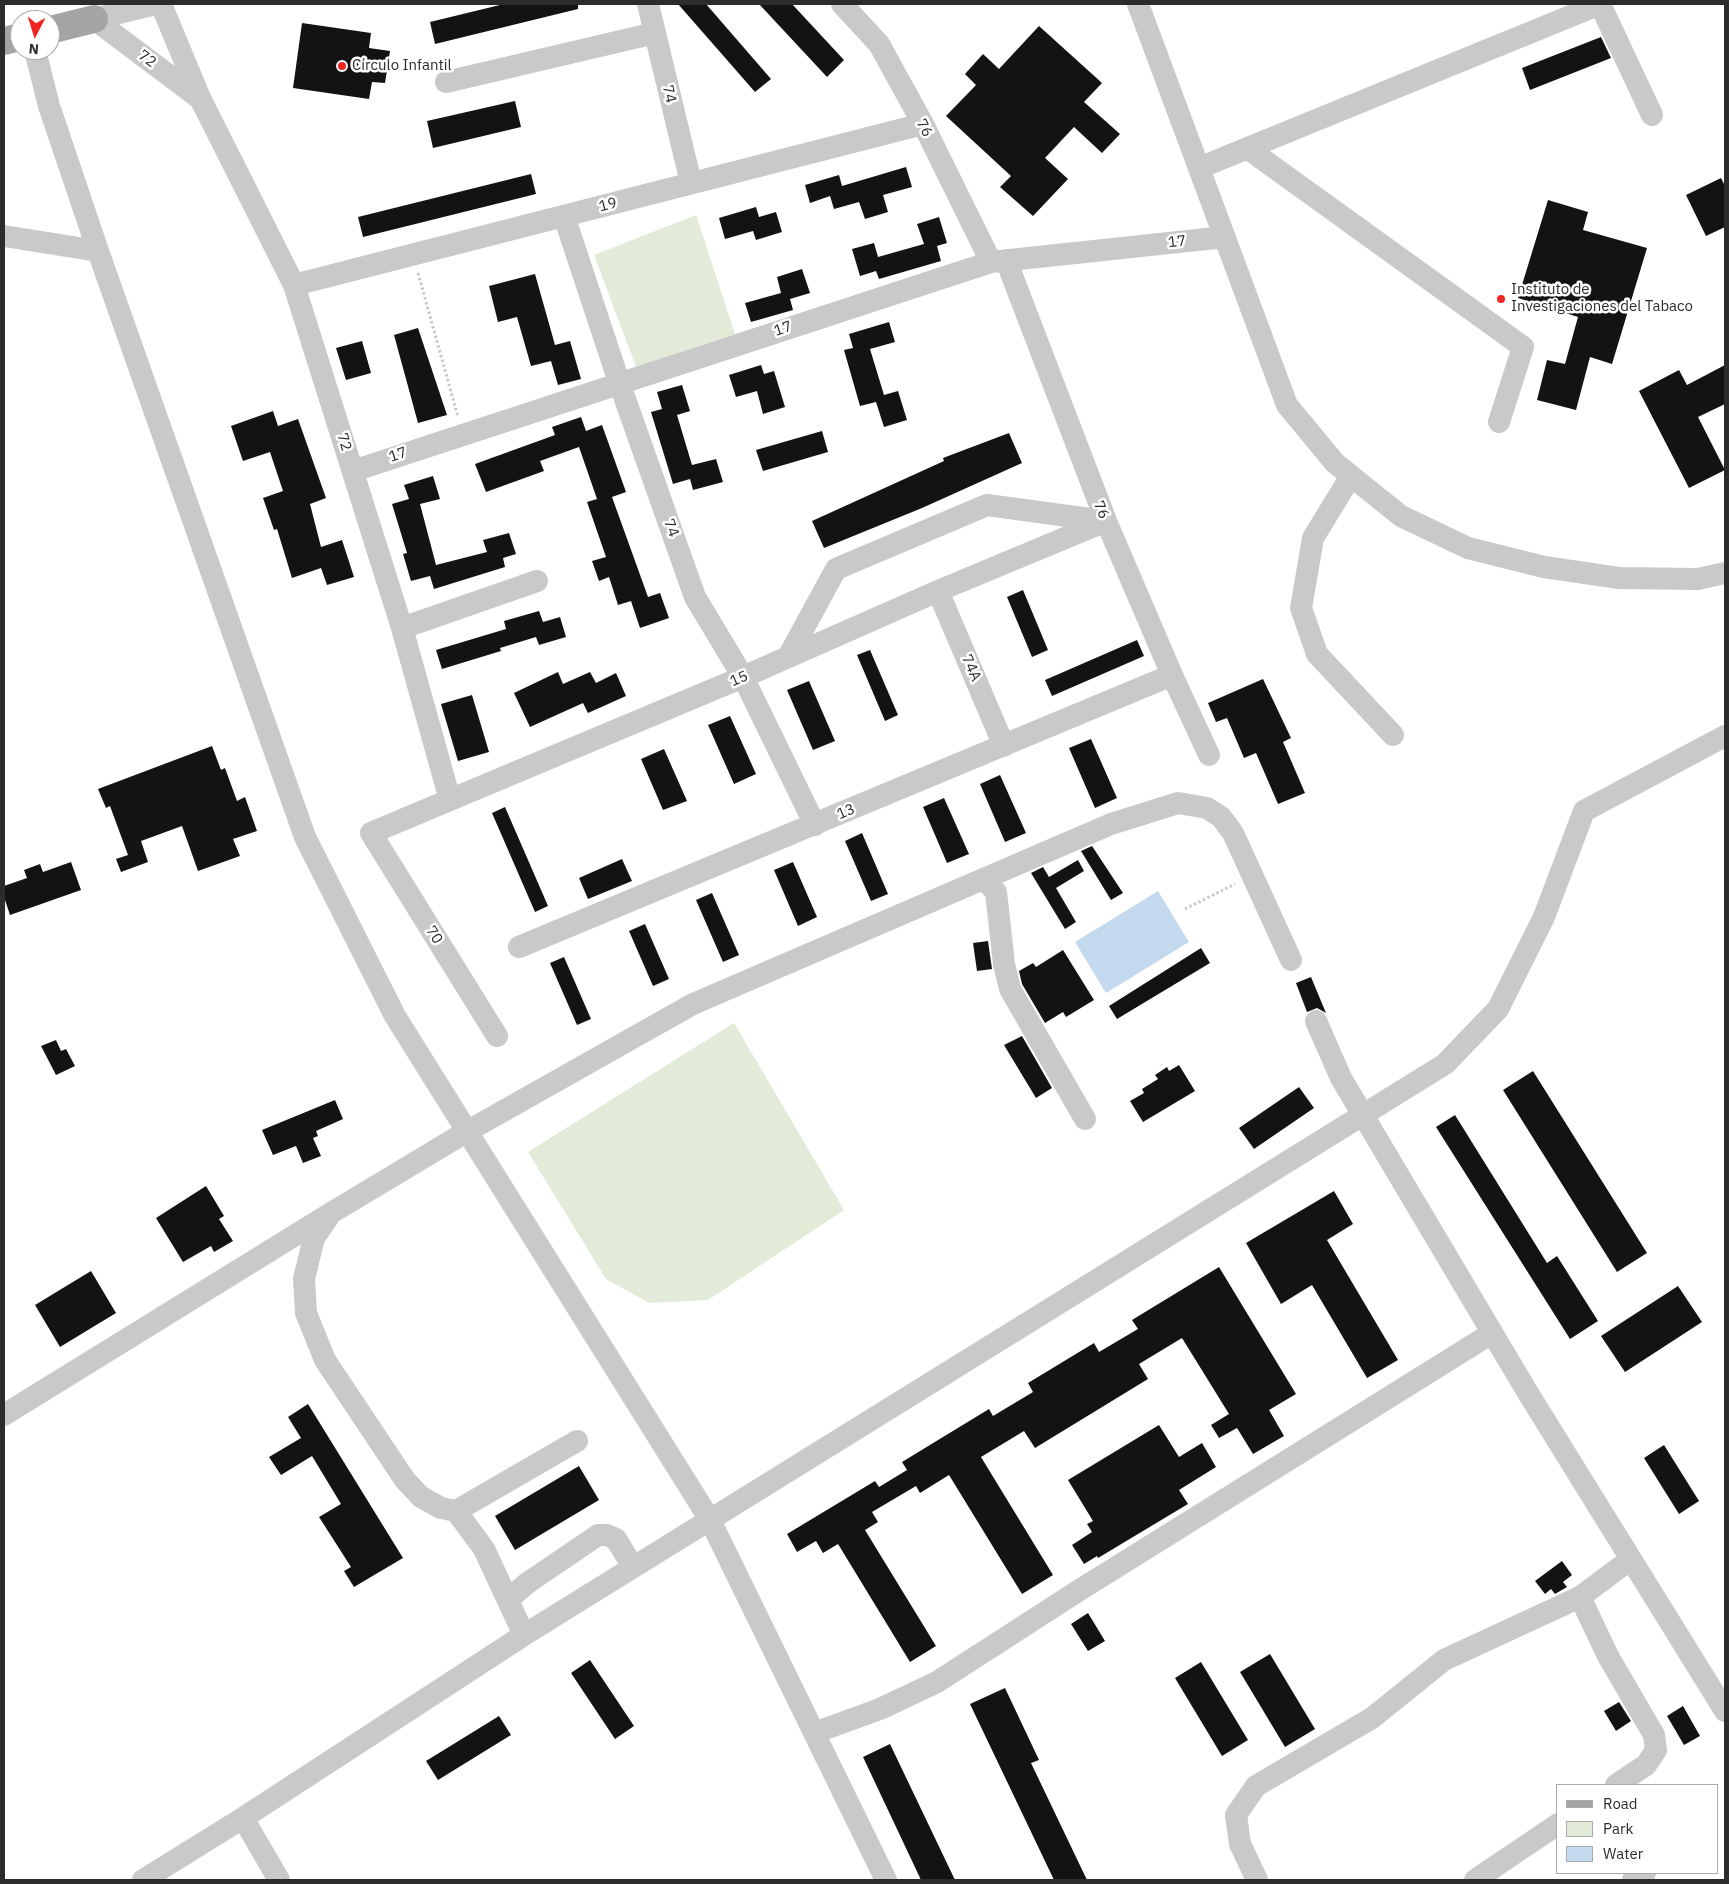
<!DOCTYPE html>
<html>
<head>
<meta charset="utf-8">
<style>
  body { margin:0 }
  #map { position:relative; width:1729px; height:1884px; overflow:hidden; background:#fff; font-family:"IBM Plex Sans",sans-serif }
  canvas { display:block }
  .frame { position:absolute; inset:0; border:5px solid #2c2c2c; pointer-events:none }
  .legend { position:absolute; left:1556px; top:1784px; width:162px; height:90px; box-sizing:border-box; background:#fff; border:1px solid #ababab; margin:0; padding:6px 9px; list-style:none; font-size:15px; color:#2c2c2c }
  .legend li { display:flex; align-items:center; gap:10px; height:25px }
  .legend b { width:25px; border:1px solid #ababab }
  .north { position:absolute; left:10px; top:10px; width:50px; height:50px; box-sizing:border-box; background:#fff; border:1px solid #ababab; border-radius:50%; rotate:185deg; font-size:14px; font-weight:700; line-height:20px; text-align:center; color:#2c2c2c }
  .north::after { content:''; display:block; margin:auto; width:18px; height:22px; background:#f02522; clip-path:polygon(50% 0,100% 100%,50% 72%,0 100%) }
</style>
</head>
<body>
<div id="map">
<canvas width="1729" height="1884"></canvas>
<div class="frame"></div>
<ul class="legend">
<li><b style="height:6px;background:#a4a4a4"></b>Road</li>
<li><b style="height:14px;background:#e1ebd8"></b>Park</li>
<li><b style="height:14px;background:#c3d9ed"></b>Water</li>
</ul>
<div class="north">N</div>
</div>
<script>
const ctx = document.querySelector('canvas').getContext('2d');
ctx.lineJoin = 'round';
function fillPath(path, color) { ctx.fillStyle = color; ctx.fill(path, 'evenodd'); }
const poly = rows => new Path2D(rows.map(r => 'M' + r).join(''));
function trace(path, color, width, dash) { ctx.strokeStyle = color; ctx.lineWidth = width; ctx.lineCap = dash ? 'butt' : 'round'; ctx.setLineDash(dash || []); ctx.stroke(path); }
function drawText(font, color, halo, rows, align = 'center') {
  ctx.font = font + ' "IBM Plex Sans",sans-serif'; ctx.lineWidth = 5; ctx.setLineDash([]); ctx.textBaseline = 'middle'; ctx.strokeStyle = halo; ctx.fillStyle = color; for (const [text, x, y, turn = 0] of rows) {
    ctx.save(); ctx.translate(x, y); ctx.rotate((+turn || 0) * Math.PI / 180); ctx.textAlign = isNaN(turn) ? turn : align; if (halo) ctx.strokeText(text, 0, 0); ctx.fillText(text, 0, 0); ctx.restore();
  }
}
const green = poly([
  [696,215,735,334,636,367,594,255],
  [734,1023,844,1210,708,1300,649,1303,606,1279,528,1152]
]);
const water = poly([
  [1158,891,1189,942,1106,993,1075,942]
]);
const building = poly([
  [504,4,578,4,578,9,435,44,430,22],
  [678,4,706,4,771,79,755,92],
  [759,4,792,4,844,60,827,77],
  [302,23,371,33,369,48,390,51,385,83,372,82,369,99,293,88],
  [1039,26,1102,83,1084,102,1120,134,1102,153,1074,127,1045,158,1068,179,1033,216,1000,187,1011,176,946,116,976,85,965,74,983,54,999,69],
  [1601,37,1611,58,1530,90,1522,68],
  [515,101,521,127,433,148,427,121],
  [906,167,912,187,883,195,888,212,865,219,859,202,834,209,830,196,810,203,805,185,839,175,842,186],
  [531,174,536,194,363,237,358,217],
  [1721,178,1725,186,1725,227,1706,236,1686,195],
  [1548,200,1588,212,1583,230,1647,248,1612,364,1590,357,1576,410,1537,400,1547,360,1565,364,1578,317,1518,298],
  [756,207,759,217,776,212,782,232,756,240,753,231,725,239,719,218],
  [939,217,947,243,937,246,941,261,879,279,876,271,860,276,852,249,874,243,878,257,924,244,917,224],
  [802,269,810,293,790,299,793,310,751,322,745,303,781,293,777,277],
  [535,274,555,345,570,341,581,379,558,385,551,361,531,366,517,317,498,322,489,286],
  [889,322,895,342,870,349,884,395,898,391,907,420,884,427,876,402,860,406,844,350,853,348,849,334],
  [418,328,447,415,418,423,394,335],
  [362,341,371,373,346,380,336,348],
  [761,365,764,374,774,371,785,407,763,414,757,391,736,397,729,375],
  [1725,365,1725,404,1698,417,1725,470,1689,488,1639,391,1679,370,1687,385],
  [682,385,690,411,677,415,692,465,716,459,723,482,693,490,690,479,673,484,651,412,662,409,657,392],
  [273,411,278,426,298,419,326,498,310,504,321,547,342,540,354,577,327,585,321,568,292,578,277,529,274,530,263,498,283,491,270,452,243,461,231,426],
  [581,417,586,431,602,425,626,492,612,497,648,597,660,593,669,618,640,628,631,601,618,605,609,577,599,581,592,561,606,557,587,502,597,499,579,447,540,461,544,471,486,492,475,464,555,435,552,427],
  [822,431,828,452,763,471,756,450],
  [1009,433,1022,463,922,508,824,548,812,521,944,461,943,458],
  [433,476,440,499,420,504,436,565,487,552,483,540,509,533,516,554,503,558,505,567,434,589,430,576,411,581,403,554,407,553,392,504,409,499,404,485],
  [1023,590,1048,650,1032,657,1007,597],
  [539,611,543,622,560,617,566,637,539,645,536,637,500,648,501,651,442,669,436,650,506,629,504,621],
  [1137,640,1144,656,1052,696,1045,680],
  [870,650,898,715,885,721,857,655],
  [558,672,563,684,590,672,596,683,616,673,626,696,588,713,583,703,530,727,514,693],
  [1263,679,1291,738,1283,742,1305,793,1278,804,1256,753,1244,758,1227,718,1216,722,1208,703],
  [809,681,835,741,813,750,787,690],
  [472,695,489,752,458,761,441,704],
  [730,716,756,774,734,784,708,725],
  [1091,739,1117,798,1095,808,1069,748],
  [212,746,221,770,225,768,237,801,245,797,257,831,233,839,240,856,198,871,182,826,141,841,148,862,121,872,116,859,128,855,110,806,106,808,98,789],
  [664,749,687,801,663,810,641,759],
  [1000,775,1026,833,1005,842,980,784],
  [944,798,969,854,947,863,923,807],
  [505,807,548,906,535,912,492,813],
  [862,833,888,894,871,901,845,841],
  [1092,846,1123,893,1111,900,1081,851],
  [622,859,632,881,588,899,579,878],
  [1078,860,1084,871,1056,888,1076,922,1065,929,1031,873,1043,867,1049,877],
  [71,862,81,890,10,915,4,897,4,886,27,878,24,870,40,864,43,872],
  [793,862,817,917,798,926,774,870],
  [712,893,739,955,723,962,696,900],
  [645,924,669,979,653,986,629,931],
  [988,941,992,969,977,971,973,943],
  [1201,948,1210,963,1117,1019,1109,1006],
  [1063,950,1094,1000,1066,1017,1063,1012,1045,1023,1022,984,1019,971,1033,963,1036,967],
  [564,957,591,1019,577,1025,550,963],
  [1311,977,1326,1013,1317,1008,1307,1012,1296,983],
  [1022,1036,1052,1088,1036,1098,1004,1045],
  [56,1040,61,1051,66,1049,75,1066,56,1075,41,1046],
  [1179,1065,1195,1091,1143,1122,1130,1101,1144,1093,1142,1089,1158,1079,1155,1075,1167,1067,1169,1071],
  [1533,1071,1647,1253,1617,1272,1503,1090],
  [1299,1087,1314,1108,1254,1149,1239,1128],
  [335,1100,343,1119,316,1131,318,1136,313,1138,321,1156,303,1163,296,1146,273,1155,262,1130],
  [1455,1115,1547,1263,1557,1256,1598,1321,1570,1339,1436,1127],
  [206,1186,224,1216,219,1219,233,1241,214,1252,211,1246,183,1262,156,1218],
  [1334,1191,1353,1224,1327,1240,1398,1360,1367,1378,1312,1285,1281,1304,1246,1243],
  [1219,1267,1296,1394,1269,1410,1284,1436,1253,1454,1237,1428,1219,1438,1211,1425,1229,1414,1182,1338,1139,1364,1148,1379,1035,1448,1024,1431,981,1457,1053,1575,1022,1594,949,1475,920,1493,916,1486,872,1512,878,1522,865,1530,936,1646,910,1662,838,1544,823,1553,816,1541,797,1552,787,1534,875,1481,879,1487,907,1470,902,1462,989,1409,993,1416,1033,1392,1028,1383,1094,1343,1099,1352,1138,1329,1132,1320],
  [91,1271,116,1313,60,1347,35,1305],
  [1678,1286,1702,1322,1625,1372,1601,1336],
  [308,1404,403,1558,354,1587,344,1571,351,1567,319,1517,341,1504,312,1456,281,1475,269,1457,301,1438,288,1417],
  [1159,1425,1179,1457,1202,1443,1216,1467,1179,1490,1188,1504,1098,1558,1097,1556,1084,1564,1072,1545,1092,1532,1087,1524,1093,1521,1068,1480],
  [1664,1445,1699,1501,1679,1514,1644,1458],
  [579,1466,599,1500,515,1550,495,1516],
  [1562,1561,1572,1575,1563,1582,1567,1587,1555,1594,1551,1589,1545,1594,1535,1581],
  [1088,1613,1105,1641,1088,1651,1071,1624],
  [1270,1654,1315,1729,1285,1747,1240,1672],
  [590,1660,634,1726,615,1739,571,1673],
  [1201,1662,1248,1740,1222,1756,1175,1678],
  [1005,1688,1039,1760,1031,1763,1087,1880,1054,1880,970,1704],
  [1619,1702,1631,1721,1616,1731,1604,1711],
  [1683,1706,1700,1736,1684,1745,1667,1716],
  [499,1716,511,1735,438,1780,426,1761],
  [890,1744,955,1880,921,1880,863,1757]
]);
const path = poly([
  [418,273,458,417],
  [1185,909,1235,884]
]);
const minor = poly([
  [161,4,200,98,294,285,402,628,450,800],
  [648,4,691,183],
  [842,4,879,44,923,124,991,262],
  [1138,4,1287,405,1335,463,1401,516,1468,548,1544,567,1619,578,1698,579,1725,573],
  [1600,4,1652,115],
  [94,19,199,98],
  [94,19,156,4],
  [35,50,49,106,98,251,305,837,395,1016,710,1520,886,1880],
  [446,82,655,33],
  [1247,148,1523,347,1499,422],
  [1199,168,1600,4],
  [564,216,619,382,695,597,743,677,815,825],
  [4,236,98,251],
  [1006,260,1106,521,1172,675,1209,755],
  [294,285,923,124],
  [353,471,991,262,1225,237],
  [1351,476,1313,538,1301,608,1317,654,1393,735],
  [938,591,1004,746],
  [402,628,537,581],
  [788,657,836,569,987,505,1105,521],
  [984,879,996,892,1004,964,1010,989,1085,1119],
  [519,947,1172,675],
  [1316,1021,1341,1078,1528,1393,1725,1711],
  [497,1036,371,833,743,677,938,591,1106,521],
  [329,1216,314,1238,304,1279,306,1313,325,1360,405,1480,421,1497,441,1508,456,1511,484,1549,524,1635],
  [4,1415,331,1213,466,1132,693,1004,1111,824,1178,803,1207,808,1221,817,1233,833,1291,960],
  [456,1511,577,1441],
  [1580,1597,1608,1656,1654,1735,1656,1750,1646,1765,1616,1785],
  [509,1599,526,1584,598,1535,607,1535,616,1539,633,1567],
  [814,1733,880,1709,937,1682,1078,1591,1492,1333],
  [243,1818,279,1880],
  [143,1880,243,1818,524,1635,1445,1064,1498,1009,1544,917,1584,811,1725,736],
  [1257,1880,1240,1844,1236,1815,1256,1786,1372,1718,1444,1660,1580,1597,1631,1559],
  [1475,1880,1558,1824],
  [1633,1880,1645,1873]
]);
const major = poly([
  [50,30,94,19],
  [4,41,20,37]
]);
const markers = [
  [342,66,5,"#f02522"],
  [1501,299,5,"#f02522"]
];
const streetNames = [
  ["72",147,59,37],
  ["74",669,94,77],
  ["76",924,128,63],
  ["19",608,205,-14],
  ["17",1177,242,-6],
  ["17",783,329,-18],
  ["72",344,442,73],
  ["17",398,455,-18],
  ["76",1101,510,68],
  ["74",671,528,70],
  ["74A",971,668,67],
  ["15",739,679,-23],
  ["13",846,812,-23],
  ["70",434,935,58]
];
const poiNames = [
  ["Círculo Infantil",352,66],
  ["Instituto de",1511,290],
  ["Investigaciones del Tabaco",1511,307]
];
fillPath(green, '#e1ebd8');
fillPath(water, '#c3d9ed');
fillPath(building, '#131313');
trace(path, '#c9c9c9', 3, [2.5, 2.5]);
trace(minor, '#c9c9c9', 22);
trace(major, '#a4a4a4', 28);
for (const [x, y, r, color] of markers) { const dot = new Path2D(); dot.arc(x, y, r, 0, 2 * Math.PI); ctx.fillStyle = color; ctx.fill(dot); trace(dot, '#fff', 2); }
drawText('15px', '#2c2c2c', '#fff', streetNames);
drawText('15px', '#2c2c2c', '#fff', poiNames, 'left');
</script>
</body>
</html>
